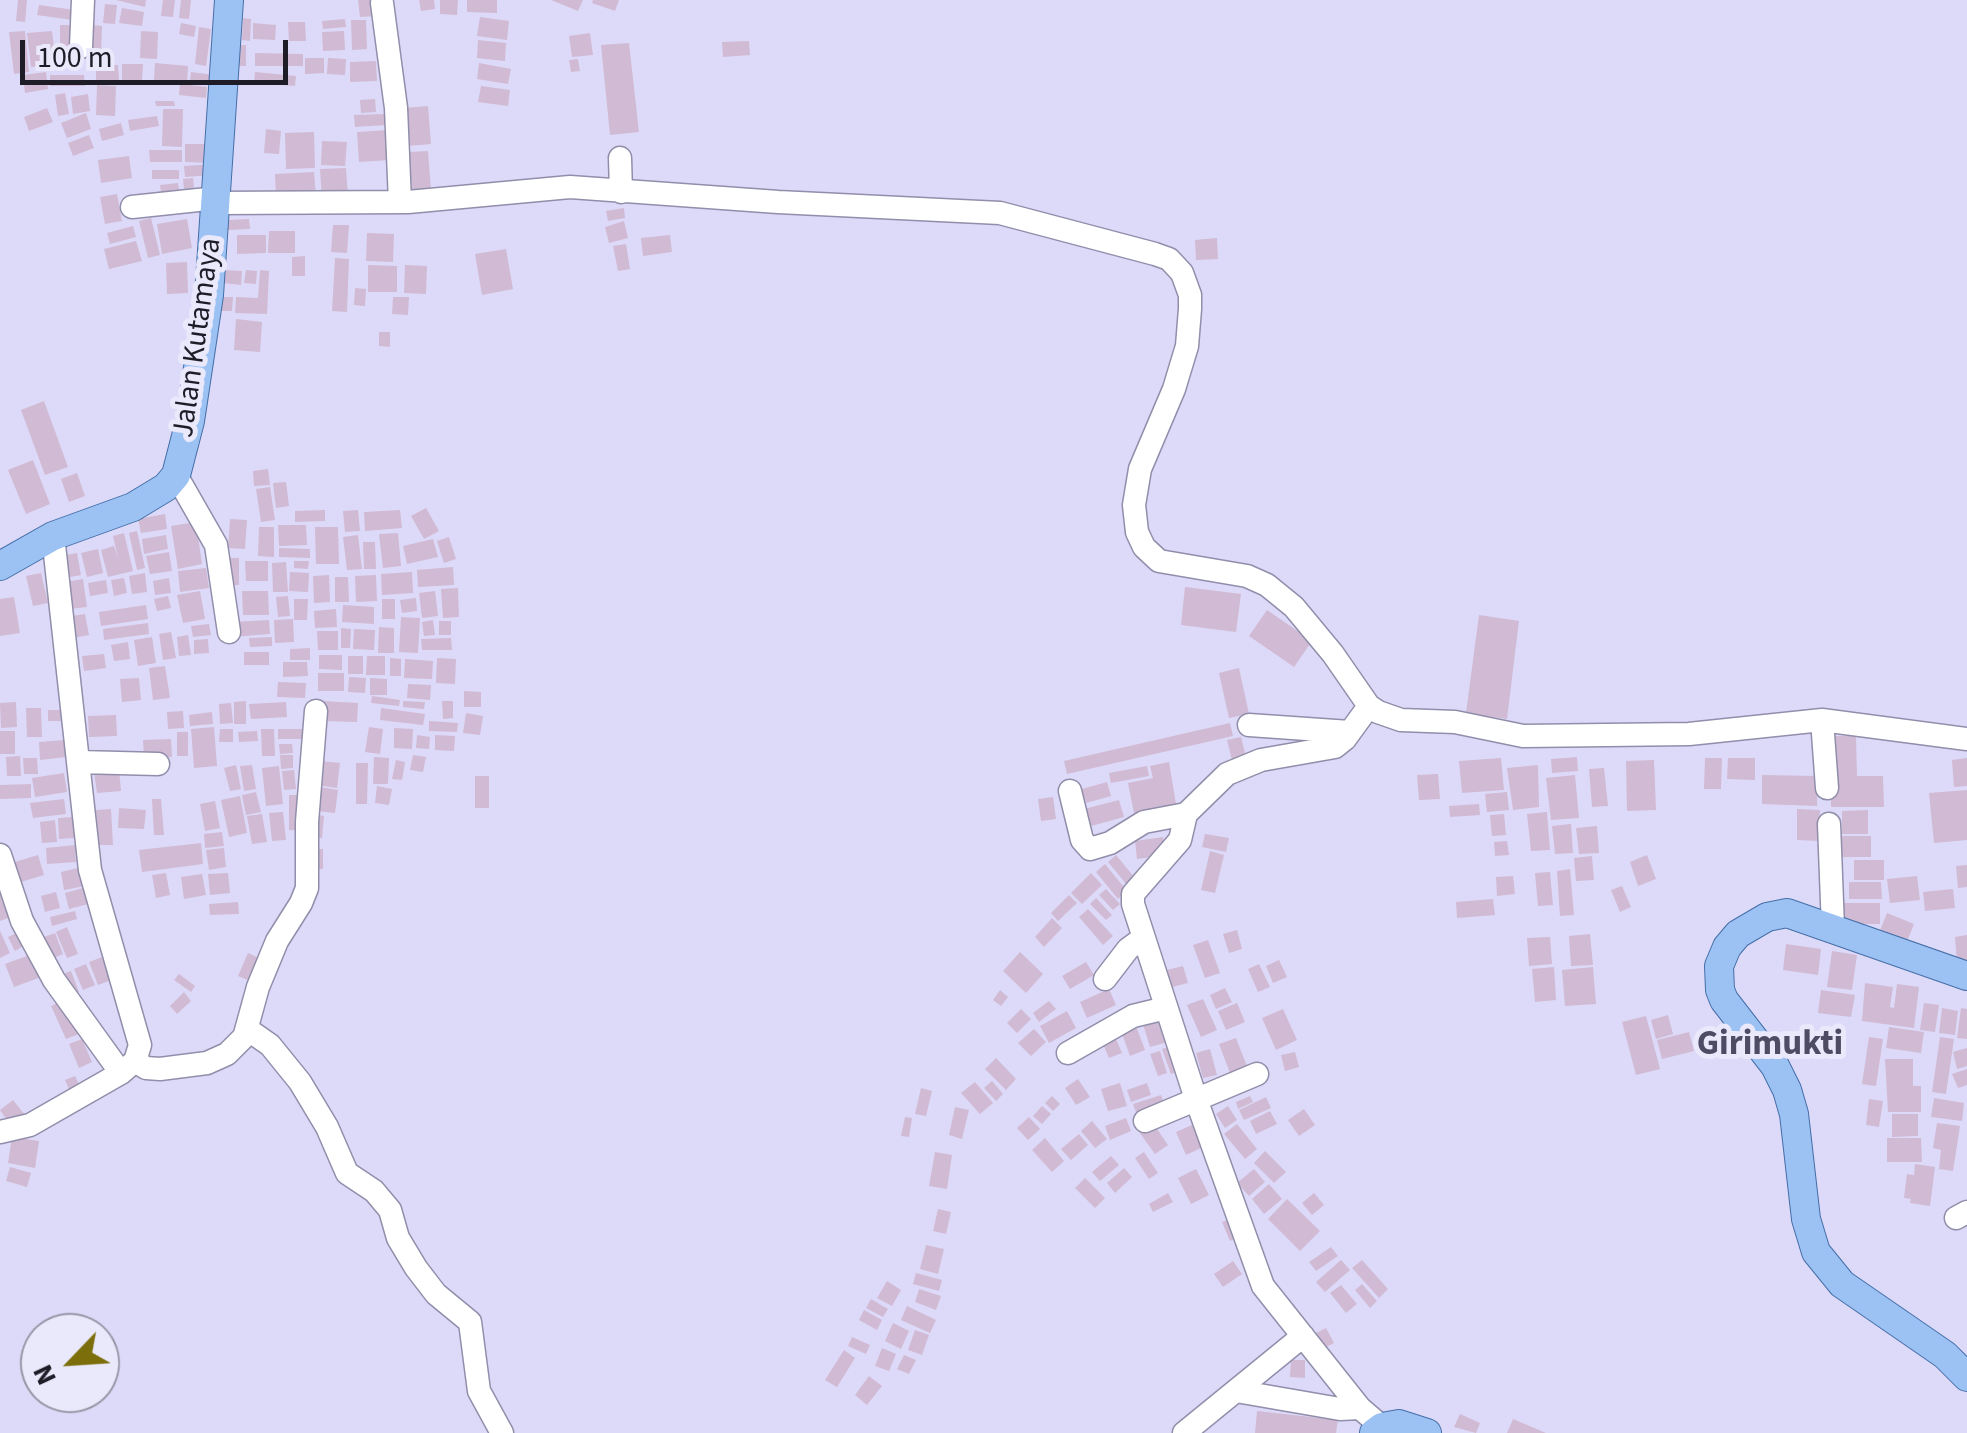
<!DOCTYPE html>
<html>
<head>
<meta charset="utf-8">
<style>
  body { margin:0 }
  #map { position:relative; width:1967px; height:1433px; overflow:hidden; background:#dddaf9; font-family:"Source Sans 3",sans-serif }
  canvas { display:block }
  .north { position:absolute; left:20px; top:1313px; width:100px; height:100px; box-sizing:border-box; background:#eae9fc; border:2px solid #9897a7; border-radius:50%; rotate:245deg; font-size:28px; font-weight:700; line-height:40px; text-align:center; color:#1d1c27 }
  .north::after { content:''; display:block; margin:auto; width:35px; height:45px; background:#7c6e0b; clip-path:polygon(50% 0,100% 100%,50% 72%,0 100%) }
  .scale { position:absolute; left:20px; top:40px; width:268px; height:45px; box-sizing:border-box; border:5px solid #1d1c27; border-top:0; padding-left:12px; font-size:30px; line-height:35px; white-space:nowrap; color:#1d1c27; -webkit-text-stroke:8px #eae9fc; paint-order:stroke }
</style>
</head>
<body>
<div id="map">
<canvas width="1967" height="1433"></canvas>
<div class="north">N</div>
<div class="scale">100 m</div>
</div>
<script>
const ctx = document.querySelector('canvas').getContext('2d');
ctx.lineJoin = 'round';
function fillPath(path, color) { ctx.fillStyle = color; ctx.fill(path, 'evenodd'); }
const poly = rows => new Path2D(rows.map(r => 'M' + r).join(''));
function trace(path, color, width, dash) { ctx.strokeStyle = color; ctx.lineWidth = width; ctx.lineCap = dash ? 'butt' : 'round'; ctx.setLineDash(dash || []); ctx.stroke(path); }
function drawText(font, color, halo, rows, align = 'center') {
  ctx.font = font + ' "Source Sans 3",sans-serif'; ctx.lineWidth = 10; ctx.setLineDash([]); ctx.textBaseline = 'middle'; ctx.strokeStyle = halo; ctx.fillStyle = color; for (const [text, x, y, turn = 0] of rows) {
    ctx.save(); ctx.translate(x, y); ctx.rotate((+turn || 0) * Math.PI / 180); ctx.textAlign = isNaN(turn) ? turn : align; if (halo) ctx.strokeText(text, 0, 0); ctx.fillText(text, 0, 0); ctx.restore();
  }
}
const building = poly([
  [18,0,27,0,25,22,16,21],
  [116,0,146,0,145,7],
  [163,0,175,0,173,17,161,16],
  [181,0,191,0,189,19,179,18],
  [358,0,374,0,376,16,360,17],
  [419,0,434,0,435,9,421,11],
  [440,0,458,0,457,15,440,14],
  [467,0,497,0,497,13,467,12],
  [551,0,583,0,578,11],
  [593,0,619,0,615,11,592,3],
  [105,4,117,5,115,24,103,23],
  [39,5,75,10,73,20,37,15],
  [122,8,144,12,142,26,119,23],
  [480,17,509,21,507,40,477,36],
  [243,18,251,19,250,41,242,40],
  [345,19,346,27,323,29,322,21],
  [351,20,366,20,367,49,352,50],
  [288,22,305,22,306,41,289,41],
  [181,23,196,26,194,37,179,34],
  [253,23,276,25,275,40,253,39],
  [60,25,78,25,77,49,60,49],
  [91,25,102,26,101,56,89,55],
  [199,27,211,29,206,66,195,64],
  [25,31,29,72,14,74,9,32],
  [52,31,56,65,31,67,27,33],
  [141,31,158,32,157,59,140,58],
  [344,31,345,50,323,51,322,32],
  [590,33,593,55,572,57,569,36],
  [478,40,506,43,505,61,477,58],
  [749,41,750,55,723,57,722,42],
  [629,43,639,132,610,135,601,45],
  [238,45,246,45,246,66,238,66],
  [80,52,81,67,60,68,59,54],
  [255,53,303,54,303,66,255,66],
  [305,58,324,58,324,73,305,74],
  [328,58,346,59,345,75,327,74],
  [578,59,580,71,571,72,569,60],
  [376,61,377,81,350,82,350,62],
  [155,63,188,66,187,83,154,80],
  [479,63,511,69,508,84,477,79],
  [122,64,143,64,142,80,122,80],
  [96,65,118,65,119,80,96,81],
  [46,72,48,89,25,93,23,75],
  [191,72,214,75,213,84,190,81],
  [255,72,296,76,295,86,254,83],
  [50,75,84,75,85,86,50,86],
  [180,84,207,87,206,98,179,95],
  [97,85,116,86,115,116,96,115],
  [481,86,510,90,508,106,478,102],
  [65,93,69,114,58,116,55,95],
  [88,94,90,111,73,114,71,97],
  [375,99,376,112,361,113,360,100],
  [155,101,174,101,175,106,156,106],
  [428,106,431,144,408,146,405,108],
  [47,108,53,122,29,131,24,117],
  [163,109,183,109,182,147,162,146],
  [86,113,91,129,67,138,61,123],
  [387,114,387,125,355,127,354,115],
  [157,116,159,126,130,131,128,120],
  [121,123,124,135,102,141,99,129],
  [266,129,281,131,279,154,264,153],
  [389,130,390,160,359,162,357,132],
  [314,132,315,168,286,169,285,133],
  [89,135,94,148,73,156,68,143],
  [322,141,347,142,345,166,321,165],
  [185,144,210,144,211,163,185,162],
  [149,150,182,150,182,162,150,162],
  [428,151,431,190,412,191,409,152],
  [129,156,132,178,101,183,98,160],
  [212,164,212,175,185,177,184,166],
  [346,168,348,197,322,199,320,169],
  [152,170,179,170,179,179,152,179],
  [314,172,316,196,276,198,275,174],
  [193,178,195,199,185,200,183,179],
  [178,183,180,196,162,199,160,185],
  [117,194,122,221,105,224,100,197],
  [624,208,625,218,608,221,606,211],
  [151,218,160,255,148,258,139,221],
  [187,219,192,248,162,254,157,224],
  [249,219,250,229,228,230,228,220],
  [624,221,628,238,609,243,605,227],
  [333,225,349,225,347,253,331,252],
  [133,226,136,237,110,244,107,233],
  [269,231,295,231,295,253,268,253],
  [367,233,394,234,393,262,366,261],
  [237,235,266,235,266,253,237,254],
  [670,235,672,252,643,256,641,238],
  [1217,238,1218,259,1196,260,1195,240],
  [136,241,142,261,109,269,104,249],
  [626,244,630,269,618,271,613,246],
  [506,249,513,289,482,295,475,254],
  [305,256,305,276,292,276,292,257],
  [335,258,349,259,347,312,332,311],
  [187,262,188,293,167,294,166,263],
  [368,265,397,266,397,292,368,292],
  [405,265,427,266,426,294,404,293],
  [224,270,242,271,241,285,223,283],
  [246,270,257,271,256,284,244,283],
  [260,270,269,271,267,314,235,313,236,297,258,298],
  [355,288,366,289,365,306,354,305],
  [222,297,233,297,232,311,221,311],
  [393,297,409,297,408,315,392,314],
  [236,319,262,322,260,352,234,350],
  [379,332,390,332,390,347,379,346],
  [44,401,68,467,45,475,21,410],
  [33,460,50,504,26,514,8,470],
  [268,469,270,485,254,486,253,471],
  [77,473,85,496,69,502,61,479],
  [286,482,289,506,276,508,273,483],
  [270,487,275,520,261,522,256,489],
  [426,508,439,531,424,539,411,516],
  [325,510,325,521,295,522,295,511],
  [358,510,360,531,345,532,343,511],
  [400,510,402,528,365,531,364,512],
  [165,514,167,529,141,533,138,519],
  [230,519,247,520,245,549,228,548],
  [196,522,202,564,178,569,171,526],
  [278,525,306,525,307,545,279,546],
  [259,527,274,527,274,557,258,556],
  [315,527,338,527,339,564,316,564],
  [137,531,145,568,137,570,129,533],
  [124,533,133,571,108,577,101,550,114,546,118,558,113,536],
  [398,533,401,566,383,568,379,534],
  [166,535,168,549,144,554,142,539],
  [358,535,362,569,347,570,343,537],
  [449,537,456,559,444,563,437,541],
  [433,539,438,557,407,564,403,546],
  [363,542,375,542,376,569,364,569],
  [279,548,310,549,310,558,279,557],
  [98,549,103,573,87,577,81,553],
  [169,552,172,571,150,574,146,556],
  [77,553,81,575,65,578,61,556],
  [224,558,239,558,239,585,224,585],
  [245,561,268,561,268,581,246,581],
  [294,561,309,561,308,569,294,568],
  [286,562,288,592,273,592,272,563],
  [453,567,454,585,418,587,417,570],
  [206,568,209,588,180,592,178,571],
  [290,572,309,573,308,592,289,591],
  [412,572,413,593,382,595,381,574],
  [41,573,48,603,33,606,26,576],
  [145,573,147,592,132,594,129,576],
  [329,575,330,602,314,603,313,576],
  [376,575,377,601,356,602,355,576],
  [335,577,348,577,349,602,335,602],
  [124,578,127,593,114,596,111,580],
  [169,578,171,593,155,595,153,581],
  [83,579,87,607,70,609,66,582],
  [106,580,108,593,90,596,88,583],
  [1185,587,1241,594,1236,632,1181,625],
  [458,588,459,617,443,618,441,589],
  [200,591,205,619,183,623,177,595],
  [242,591,268,591,269,615,243,615],
  [435,591,438,616,422,618,419,593],
  [168,596,171,608,157,611,154,599],
  [288,596,290,616,278,617,276,597],
  [14,597,20,633,0,636,0,599],
  [416,598,417,611,402,613,400,600],
  [294,599,308,599,307,620,294,620],
  [382,599,395,599,395,619,382,619],
  [146,605,148,619,101,626,99,612],
  [343,605,374,607,374,624,342,622],
  [336,609,337,627,315,628,314,611],
  [1267,610,1312,641,1294,667,1249,636],
  [85,614,89,635,68,639,64,617],
  [1479,615,1519,621,1507,719,1466,713],
  [401,617,420,618,418,653,399,652],
  [293,619,294,642,275,643,274,620],
  [269,620,270,634,233,637,232,622],
  [433,620,435,635,424,636,422,622],
  [439,621,451,621,451,635,439,635],
  [148,623,149,634,104,640,103,629],
  [209,624,211,635,193,637,191,626],
  [379,627,394,628,394,653,378,653],
  [341,628,351,629,350,648,341,648],
  [354,629,375,630,374,650,353,649],
  [317,631,338,631,338,650,318,650],
  [171,632,176,658,163,660,159,634],
  [188,635,191,655,179,656,177,637],
  [152,637,156,663,138,666,134,640],
  [272,637,272,646,250,647,249,638],
  [451,638,452,650,422,650,421,639],
  [208,639,209,653,194,654,194,640],
  [128,642,130,659,114,661,111,645],
  [310,648,310,660,290,660,290,649],
  [244,652,269,652,269,665,244,665],
  [104,654,106,668,84,671,82,656],
  [319,655,342,655,342,670,319,669],
  [348,656,363,656,363,674,348,674],
  [367,656,385,656,385,675,366,675],
  [390,658,401,659,401,676,390,676],
  [437,658,456,659,455,684,436,683],
  [405,659,433,661,432,679,404,678],
  [283,662,307,662,308,676,283,677],
  [165,666,170,698,153,700,149,668],
  [1239,668,1249,714,1229,718,1219,673],
  [318,673,344,673,344,691,318,691],
  [349,677,366,678,365,693,348,692],
  [139,678,141,700,122,702,120,679],
  [370,678,387,679,387,695,370,695],
  [278,682,306,683,305,698,277,697],
  [408,684,431,685,430,700,407,698],
  [464,691,481,692,481,707,464,707],
  [372,696,400,700,399,706,371,703],
  [246,701,246,724,234,724,234,702],
  [323,701,358,703,357,722,322,721],
  [403,701,425,702,424,709,403,707],
  [442,701,453,701,453,718,443,719],
  [16,702,17,727,1,728,0,703],
  [286,702,287,717,251,719,249,704],
  [231,703,233,723,220,724,219,704],
  [26,708,41,708,42,737,27,737],
  [381,708,425,714,423,725,380,720],
  [48,710,64,710,64,721,48,721],
  [183,711,184,728,168,729,167,712],
  [212,712,213,724,190,726,189,715],
  [466,713,483,716,480,735,463,733],
  [116,715,117,736,89,737,88,716],
  [429,721,458,723,457,732,429,731],
  [1230,723,1233,736,1067,774,1064,761],
  [214,727,217,766,194,768,191,729],
  [369,727,383,729,380,754,365,752],
  [394,728,413,729,412,749,394,748],
  [220,729,233,729,233,742,219,742],
  [261,729,274,729,275,756,262,756],
  [278,729,311,729,311,739,278,739],
  [0,731,15,731,15,754,0,754],
  [257,731,258,741,239,742,238,732],
  [177,732,188,732,188,756,177,756],
  [417,735,430,737,429,749,416,748],
  [435,735,455,736,454,751,435,750],
  [1830,736,1856,736,1857,776,1883,776,1884,807,1831,807],
  [1241,737,1247,761,1233,764,1227,740],
  [171,739,172,757,144,758,143,740],
  [65,740,66,757,40,760,39,742],
  [279,744,292,744,293,753,280,754],
  [280,755,293,755,293,768,281,769],
  [413,755,426,757,423,772,410,770],
  [20,756,21,776,7,776,6,757],
  [374,757,389,758,388,784,373,784],
  [1577,757,1578,771,1552,773,1551,759],
  [23,758,37,758,38,774,24,774],
  [1501,758,1504,790,1462,793,1459,761],
  [1705,758,1722,758,1721,789,1704,789],
  [1728,758,1755,758,1755,780,1727,779],
  [1967,758,1967,786,1954,787,1952,760],
  [396,760,405,762,402,780,392,779],
  [1654,760,1656,810,1627,811,1626,761],
  [320,761,340,763,337,788,317,785],
  [1169,762,1176,804,1134,813,1128,783,1153,778,1150,766],
  [356,763,368,763,367,804,356,804],
  [236,765,241,789,230,791,224,768],
  [252,765,256,789,244,791,240,766],
  [1538,765,1539,807,1513,810,1507,768],
  [279,766,283,804,266,806,262,768],
  [1147,766,1149,776,1111,783,1109,773],
  [1604,768,1608,806,1592,807,1589,769],
  [119,769,121,791,97,793,94,772],
  [294,770,296,789,284,790,282,771],
  [64,773,67,792,35,797,32,778],
  [1438,774,1440,799,1419,800,1417,775],
  [1575,775,1579,818,1551,820,1546,778],
  [1762,775,1818,776,1817,806,1762,804],
  [475,776,489,776,489,808,475,808],
  [1107,782,1111,796,1086,803,1082,789],
  [31,784,31,798,0,799,0,785],
  [377,786,392,789,389,805,375,803],
  [320,787,338,790,335,813,317,811],
  [1967,790,1967,840,1934,843,1929,793],
  [256,792,261,812,246,815,242,795],
  [1507,792,1509,810,1487,812,1485,794],
  [289,795,307,795,307,831,289,830],
  [240,796,247,833,229,837,221,800],
  [1053,797,1056,819,1041,821,1038,799],
  [64,799,66,814,33,818,30,803],
  [152,799,161,799,164,835,154,835],
  [1119,800,1124,817,1084,828,1080,810],
  [215,801,220,828,205,831,200,804],
  [1479,804,1480,815,1450,817,1449,806],
  [119,808,146,810,144,829,118,828],
  [111,809,113,845,98,845,96,810],
  [1797,809,1820,810,1819,841,1797,840],
  [1868,810,1868,834,1842,834,1842,811],
  [283,812,286,840,272,841,269,813],
  [1547,812,1550,850,1531,851,1527,814],
  [262,814,267,842,252,844,247,816],
  [314,814,324,816,322,838,312,837],
  [1504,814,1506,835,1492,836,1490,815],
  [74,817,75,838,59,839,58,818],
  [55,820,57,842,42,843,40,822],
  [1571,824,1573,853,1555,854,1552,826],
  [1597,826,1599,853,1579,854,1576,828],
  [222,832,224,846,205,848,204,834],
  [1205,834,1229,838,1226,852,1202,847],
  [1842,836,1871,836,1871,857,1842,857],
  [1163,837,1166,855,1137,859,1135,841],
  [1507,841,1509,855,1495,856,1494,842],
  [201,843,203,864,142,872,139,850],
  [75,845,76,862,47,864,46,848],
  [224,848,226,867,209,870,206,850],
  [313,849,323,849,323,869,313,869],
  [1210,851,1224,855,1215,893,1201,890],
  [38,855,44,875,21,882,15,862],
  [1116,855,1135,878,1127,885,1108,862],
  [1647,855,1656,879,1638,886,1630,862],
  [1592,856,1594,880,1576,881,1574,858],
  [1854,860,1884,860,1884,880,1854,880],
  [1105,864,1127,891,1118,899,1096,872],
  [1967,865,1967,887,1958,888,1956,866],
  [82,867,85,886,64,890,61,872],
  [1570,869,1574,915,1560,916,1557,871],
  [1550,872,1553,905,1538,906,1535,873],
  [166,873,170,895,156,898,152,875],
  [228,873,230,893,210,895,208,874],
  [1091,873,1102,885,1082,904,1071,893],
  [202,874,206,895,184,899,181,877],
  [1513,876,1515,894,1497,896,1496,877],
  [1917,876,1920,900,1890,903,1887,879],
  [1849,882,1881,882,1882,899,1849,899],
  [1622,886,1631,907,1620,912,1611,890],
  [87,887,92,903,69,909,65,893],
  [1106,889,1120,904,1113,910,1099,895],
  [1953,889,1955,908,1925,911,1923,892],
  [56,892,60,908,45,912,41,896],
  [0,893,11,917,0,921],
  [1069,895,1077,903,1058,921,1051,913],
  [1096,898,1112,915,1106,920,1090,904],
  [1493,899,1495,915,1457,918,1456,902],
  [238,902,239,914,210,915,209,904],
  [1844,903,1880,903,1880,924,1844,924],
  [1088,909,1113,936,1103,945,1079,917],
  [75,911,77,919,52,926,50,917],
  [1887,913,1914,924,1906,944,1879,933],
  [1052,918,1062,928,1044,947,1035,937],
  [67,927,78,954,67,958,56,932],
  [1237,930,1242,949,1229,953,1223,934],
  [0,931,10,953,0,958],
  [19,932,25,945,15,951,8,937],
  [55,933,63,954,49,960,41,938],
  [1590,934,1593,965,1571,966,1569,936],
  [1967,935,1967,962,1957,963,1955,937],
  [1550,937,1552,964,1529,966,1527,938],
  [1208,940,1220,973,1205,978,1193,945],
  [1786,944,1821,949,1818,975,1783,970],
  [1832,951,1857,955,1852,990,1827,987],
  [1020,952,1043,974,1026,993,1003,971],
  [248,953,261,959,252,982,238,976],
  [32,954,41,977,14,987,5,964],
  [105,956,114,979,98,985,89,962],
  [1279,960,1287,977,1273,983,1266,966],
  [1086,962,1094,975,1070,989,1062,976],
  [86,964,95,985,83,990,74,969],
  [1259,964,1270,987,1258,992,1248,969],
  [1183,966,1188,983,1172,987,1167,970],
  [1554,967,1556,1000,1535,1002,1532,969],
  [1593,967,1596,1004,1565,1006,1562,970],
  [71,971,79,992,69,996,60,975],
  [179,974,195,986,191,992,174,980],
  [1865,983,1893,987,1890,1007,1894,1008,1897,984,1919,987,1914,1028,1862,1021],
  [1225,988,1232,1002,1216,1009,1210,995],
  [1109,989,1116,1005,1087,1018,1080,1002],
  [1000,990,1008,997,1001,1006,993,1000],
  [1821,990,1855,995,1851,1017,1818,1013],
  [184,992,191,1001,177,1014,170,1006],
  [1203,999,1217,1030,1201,1037,1187,1005],
  [64,1000,79,1034,66,1039,51,1006],
  [1049,1001,1056,1009,1039,1022,1033,1013],
  [1237,1003,1245,1022,1226,1030,1218,1011],
  [1924,1003,1939,1005,1935,1032,1920,1030],
  [1942,1008,1958,1011,1955,1035,1939,1033],
  [1961,1008,1967,1009,1967,1039,1957,1038],
  [1021,1009,1031,1019,1017,1033,1007,1023],
  [1283,1009,1297,1040,1276,1050,1262,1018],
  [1067,1011,1076,1028,1049,1043,1040,1026],
  [1668,1015,1673,1034,1656,1039,1651,1020],
  [1646,1016,1660,1069,1636,1075,1622,1022],
  [1164,1018,1171,1041,1150,1047,1143,1024],
  [1136,1026,1145,1050,1130,1056,1121,1031],
  [1889,1027,1924,1032,1921,1053,1886,1048],
  [1034,1029,1046,1042,1031,1056,1018,1043],
  [1689,1032,1694,1051,1662,1059,1657,1040],
  [1869,1037,1883,1039,1876,1086,1862,1084],
  [1940,1037,1954,1039,1946,1094,1932,1092],
  [1236,1038,1250,1074,1233,1081,1219,1044],
  [82,1039,92,1062,79,1068,69,1044],
  [1116,1039,1122,1053,1109,1058,1103,1044],
  [1172,1046,1181,1071,1171,1074,1162,1049],
  [1967,1048,1967,1066,1957,1069,1953,1052],
  [1210,1049,1217,1075,1203,1078,1196,1053],
  [1160,1051,1167,1073,1158,1076,1150,1054],
  [1295,1052,1299,1067,1285,1071,1281,1055],
  [996,1058,1016,1079,1006,1090,985,1069],
  [1885,1059,1913,1059,1913,1086,1921,1086,1921,1112,1888,1112],
  [1967,1069,1967,1085,1958,1088,1952,1074],
  [75,1076,83,1093,73,1098,65,1080],
  [1078,1079,1090,1097,1076,1105,1065,1088],
  [992,1081,1003,1094,996,1101,984,1088],
  [975,1082,993,1103,980,1114,961,1093],
  [1120,1083,1127,1106,1108,1111,1101,1089],
  [1147,1083,1151,1095,1131,1102,1127,1090],
  [921,1088,932,1091,926,1116,915,1114],
  [1161,1095,1165,1106,1137,1115,1133,1104],
  [1052,1096,1060,1104,1053,1111,1045,1103],
  [1250,1096,1253,1102,1238,1109,1236,1102],
  [1266,1097,1271,1108,1244,1120,1239,1110],
  [1934,1098,1964,1103,1962,1121,1931,1117],
  [1869,1099,1883,1101,1879,1127,1866,1125],
  [13,1100,25,1115,11,1126,0,1110],
  [1042,1106,1051,1114,1042,1124,1033,1116],
  [1228,1106,1237,1120,1225,1128,1216,1114],
  [955,1107,969,1110,962,1139,949,1135],
  [1304,1109,1315,1125,1299,1136,1288,1120],
  [1270,1111,1277,1124,1256,1134,1250,1121],
  [1892,1114,1918,1114,1918,1136,1892,1137],
  [905,1117,912,1118,909,1137,901,1136],
  [1029,1117,1040,1129,1028,1140,1017,1128],
  [1126,1118,1131,1131,1110,1140,1105,1126],
  [1092,1121,1107,1139,1095,1148,1081,1131],
  [1153,1123,1168,1145,1155,1154,1139,1132],
  [1937,1123,1960,1126,1953,1171,1939,1169,1941,1150,1933,1148],
  [1237,1124,1257,1149,1245,1159,1224,1134],
  [1192,1125,1203,1147,1186,1155,1176,1132],
  [1079,1134,1088,1145,1071,1160,1061,1149],
  [12,1137,39,1141,35,1168,8,1163],
  [1045,1138,1064,1161,1052,1172,1032,1150],
  [1887,1138,1921,1138,1922,1162,1887,1162],
  [1265,1151,1286,1172,1274,1183,1254,1163],
  [935,1152,952,1155,947,1189,929,1186],
  [1144,1152,1158,1173,1149,1179,1135,1158],
  [1111,1156,1119,1165,1100,1181,1092,1172],
  [1915,1164,1935,1167,1930,1206,1910,1203,1911,1199,1904,1198,1907,1174,1914,1175],
  [10,1167,31,1173,27,1187,6,1181],
  [1124,1168,1132,1177,1115,1193,1107,1183],
  [1196,1169,1209,1195,1191,1204,1178,1178],
  [1254,1169,1265,1182,1249,1196,1237,1183],
  [1085,1178,1105,1198,1095,1208,1075,1188],
  [1269,1184,1282,1199,1264,1214,1252,1199],
  [1168,1193,1173,1202,1153,1212,1149,1204],
  [1314,1193,1324,1205,1312,1215,1302,1203],
  [1287,1199,1320,1231,1300,1251,1268,1219],
  [938,1209,951,1212,946,1234,933,1231],
  [1234,1218,1241,1236,1230,1241,1222,1222],
  [926,1245,944,1249,938,1274,920,1269],
  [1331,1247,1338,1256,1316,1271,1309,1262],
  [1341,1260,1350,1270,1325,1292,1316,1282],
  [1362,1260,1388,1289,1379,1298,1352,1268],
  [1233,1261,1242,1274,1223,1287,1214,1274],
  [916,1273,942,1280,939,1291,913,1284],
  [887,1281,901,1290,892,1306,877,1298],
  [1362,1284,1377,1301,1370,1308,1355,1290],
  [1341,1285,1357,1304,1346,1313,1330,1293],
  [919,1289,941,1296,936,1310,915,1302],
  [871,1299,888,1309,883,1317,866,1308],
  [907,1306,936,1320,930,1333,901,1320],
  [864,1310,882,1320,877,1330,859,1320],
  [893,1323,909,1331,901,1349,885,1341],
  [1326,1328,1334,1343,1318,1351,1310,1336],
  [915,1330,929,1335,922,1355,908,1350],
  [852,1337,870,1345,866,1354,848,1346],
  [882,1348,896,1354,889,1371,875,1366],
  [844,1350,855,1358,837,1387,825,1380],
  [904,1355,916,1360,909,1374,897,1369],
  [1291,1360,1305,1360,1305,1378,1290,1377],
  [869,1376,882,1386,867,1405,855,1395],
  [1257,1411,1338,1420,1336,1433,1255,1433],
  [1460,1414,1480,1423,1476,1433,1454,1427],
  [1513,1419,1546,1433,1507,1433]
]);
const minor = poly([
  [382,3,396,108,400,202],
  [81,47,83,0],
  [620,158,621,192],
  [217,203,408,202,570,187,778,202,1000,213,1155,254,1169,259,1182,273,1190,295,1190,309,1187,346,1174,389,1140,469,1134,505,1137,532,1144,547,1159,561,1247,576,1267,585,1294,607,1333,654,1369,706,1378,712,1401,720,1455,722,1523,736,1689,734,1822,720,1967,739],
  [132,207,217,198],
  [176,475,216,545,229,632],
  [1369,706,1345,739,1335,747,1261,760,1227,774,1186,814,1180,840,1133,894,1133,904,1196,1099,1263,1286,1360,1408,1382,1427],
  [1822,720,1827,788],
  [1249,725,1350,732],
  [79,762,158,764],
  [1070,791,1082,840,1090,849,1110,843,1144,822,1186,814],
  [1829,824,1833,928],
  [0,855,22,921,54,980,121,1073],
  [1105,979,1128,949,1143,938],
  [245,1034,258,987,277,941,301,903,307,888,307,822,316,711],
  [1068,1053,1133,1016,1166,1008],
  [135,1061,146,1068,160,1069,207,1063,227,1054,250,1031,270,1045,300,1082,327,1127,347,1173,374,1191,390,1210,398,1238,416,1268,436,1294,470,1322,479,1391,502,1433],
  [1145,1121,1257,1074],
  [0,1132,30,1125,121,1073,135,1061,140,1045,90,870,53,536],
  [1956,1218,1967,1212],
  [1236,1391,1340,1409,1360,1408],
  [1184,1433,1303,1336]
]);
const major = poly([
  [0,566,53,536,133,507,166,487,176,475,190,421,209,295,229,0],
  [1967,976,1787,913,1767,917,1738,934,1727,947,1719,966,1720,990,1724,1000,1775,1066,1787,1090,1794,1114,1806,1219,1816,1252,1842,1284,1945,1355,1967,1377],
  [1374,1433,1382,1427,1399,1424,1427,1433]
]);
const streetNames = [
  ["Jalan Kutamaya",199,338,-82]
];
const quarterNames = [
  ["Girimukti",1770,1046]
];
fillPath(building, '#d1bad3');
trace(minor, '#908eaa', 25);
trace(major, '#456ea7', 30);
trace(minor, '#fff', 22);
trace(major, '#9cc2f4', 28);
drawText('30px', '#1d1c27', '#eae9fc', streetNames);
drawText('bold 35px', '#4e4b65', '#eae9fc', quarterNames);
</script>
</body>
</html>
